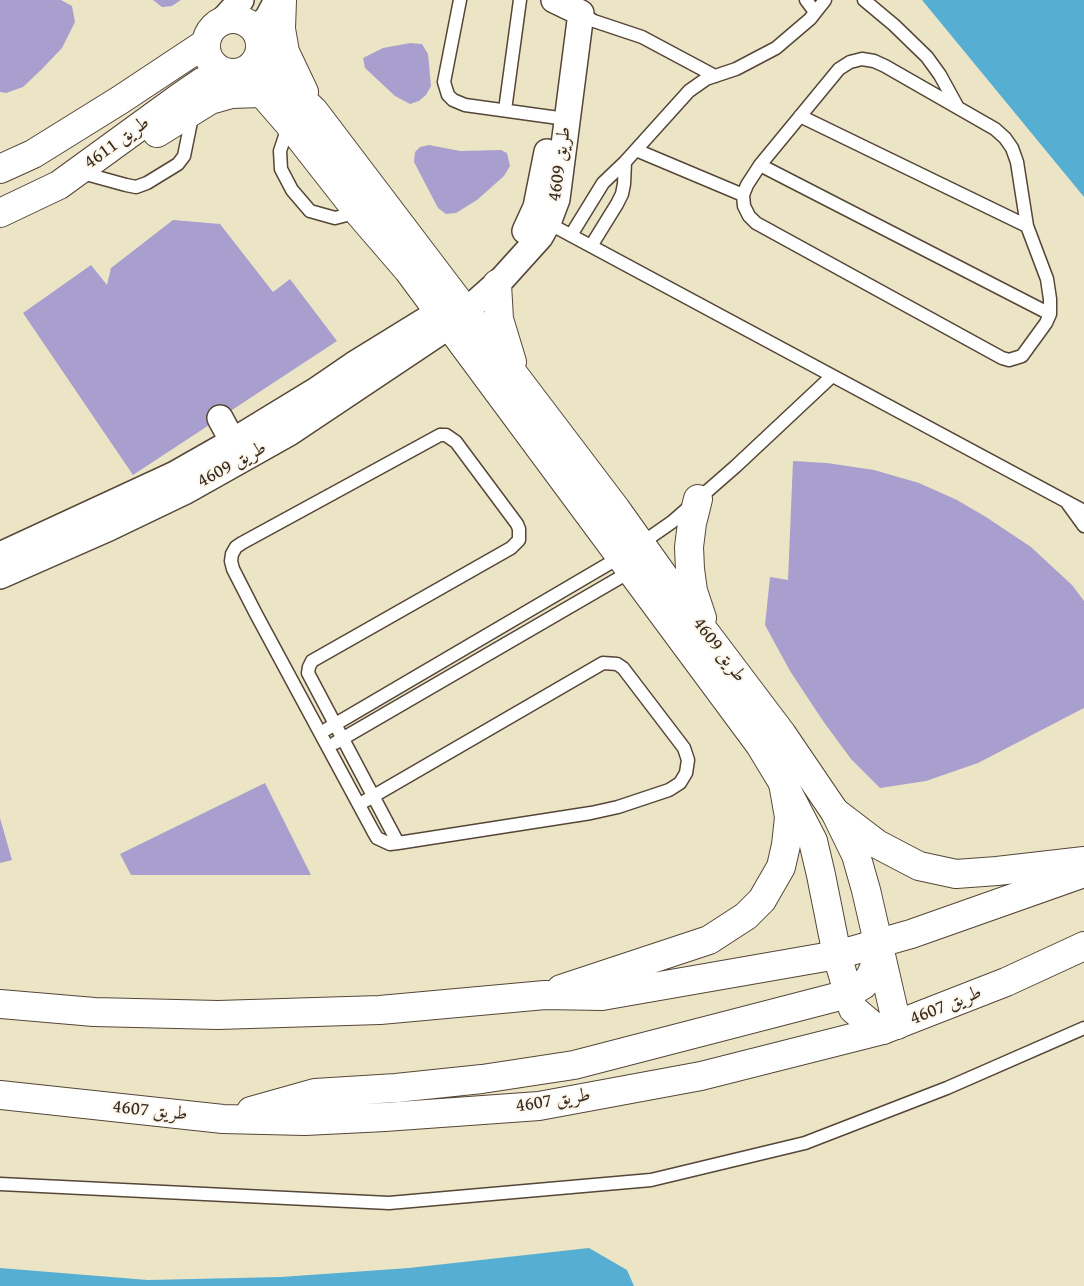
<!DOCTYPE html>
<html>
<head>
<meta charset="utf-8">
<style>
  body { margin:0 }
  canvas { display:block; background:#ebe5c6 }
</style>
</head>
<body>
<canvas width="1084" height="1286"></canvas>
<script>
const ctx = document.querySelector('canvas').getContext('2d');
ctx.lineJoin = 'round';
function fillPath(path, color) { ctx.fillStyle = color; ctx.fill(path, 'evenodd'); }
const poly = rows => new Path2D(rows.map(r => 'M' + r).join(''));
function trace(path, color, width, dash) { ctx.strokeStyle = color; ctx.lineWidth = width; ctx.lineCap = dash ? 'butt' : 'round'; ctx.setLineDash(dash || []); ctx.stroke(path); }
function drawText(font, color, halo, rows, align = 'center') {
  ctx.font = font + ' "Gentium Book Plus",Amiri,serif'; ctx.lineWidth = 4; ctx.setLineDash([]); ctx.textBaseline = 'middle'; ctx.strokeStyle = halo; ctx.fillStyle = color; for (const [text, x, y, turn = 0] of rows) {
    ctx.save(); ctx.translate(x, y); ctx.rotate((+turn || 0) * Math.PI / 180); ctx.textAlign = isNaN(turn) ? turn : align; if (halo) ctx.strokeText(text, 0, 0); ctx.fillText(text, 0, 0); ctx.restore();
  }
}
const water = poly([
  [922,0,1084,0,1084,197],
  [589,1248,627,1270,634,1286,0,1286,0,1268,148,1280,281,1277,409,1268]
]);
const building = poly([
  [0,0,61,0,72,6,75,22,62,48,42,69,23,87,6,93,0,92],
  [153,0,181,0,172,6,162,7],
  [410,43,422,44,428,54,431,86,426,95,419,101,410,104,395,96,365,68,363,58,383,48],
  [429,145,460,151,501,150,507,153,510,166,504,176,477,200,456,213,446,214,438,208,414,162,415,152,420,147],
  [173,220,220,224,273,292,290,279,337,341,133,475,23,313,91,265,107,285,111,268],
  [793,461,827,463,874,470,919,483,957,500,986,517,1031,547,1072,585,1084,601,1084,708,978,763,926,781,880,788,851,759,823,721,790,671,765,625,770,577,788,580],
  [265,783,311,875,131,875,120,854],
  [0,818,12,860,0,863]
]);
const service = poly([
  [460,0,444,82,448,95,453,100,465,105,566,119],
  [806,0,815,12],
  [864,0,894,25,927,57,940,75,957,106],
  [581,13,594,21,642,37,715,76],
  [862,59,874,61,885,66,995,129,1005,138,1012,148,1017,162,1027,226,1047,279,1050,299,1050,314,1046,323,1022,356,1009,360,1002,358,756,223,749,216,744,206,743,195,747,185,760,165,839,69,850,62,862,59],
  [505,110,520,0],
  [800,116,1027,226],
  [289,124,280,151,281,169,292,190,310,211,335,218,358,212],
  [636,150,743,195],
  [760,165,1050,314],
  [86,174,126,185,136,187,147,183,178,164,184,156,193,112],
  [548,223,1084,511],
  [571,235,603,183,625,162,689,91,706,79,736,69,776,48,810,19,825,0],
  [591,246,617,204,622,194,624,184,625,162],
  [440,435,446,435,456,442,517,524,519,529,519,540,511,548,312,661,309,667,308,673,398,843,390,844,377,838,373,831,256,614,233,569,231,561,232,554,236,547,242,543,440,435],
  [1068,504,1084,526],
  [639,545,672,522,736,466,831,377],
  [327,729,622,556],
  [335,743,633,570],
  [365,801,603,663,617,664,623,668,684,748,688,760,686,773,680,783,669,790,618,807,591,813,398,843],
  [0,1184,389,1203,651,1180,805,1143,947,1088,1084,1028]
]);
const minor = poly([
  [222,21,241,0],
  [256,31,268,17,277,0],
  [525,231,536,207,547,152],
  [220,418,240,455],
  [0,555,175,474,233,441,315,391,353,365,439,312,456,299],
  [0,576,109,528,184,492,289,433,449,326,503,278,540,237,548,223,557,199,581,13,554,0]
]);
const tertiary = poly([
  [282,0,281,29,285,52,304,92],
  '206 46a27 27 0 1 1 54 0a27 27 0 1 1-54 0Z',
  [258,57,314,111,616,509,680,599,782,734,835,812,856,855,866,890,897,1025],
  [243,71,289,124,358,212,408,270,760,745,783,783,813,841,821,875,837,955,853,1009,872,1025,883,1030],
  [157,133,210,100,231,94,261,93],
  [0,169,33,154,120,100,206,43],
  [0,213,59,185,180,97,202,82,233,73],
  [497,284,499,319,512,362],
  [698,499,692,523,689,547,690,569,693,591,702,618]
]);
const primary = poly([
  [835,812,877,844,919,866,956,874,997,871,1084,861],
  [561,989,709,940,746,916,762,900,781,867,786,845,789,817,783,783],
  [0,1004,94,1012,218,1015,380,1010,545,995,602,996,837,955,911,934,1084,873],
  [0,1095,223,1119,305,1121,385,1117,539,1106,701,1076,883,1030,1006,982,1084,946],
  [251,1111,315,1093,396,1088,482,1079,574,1065,848,994,863,985,870,977,874,968,878,944]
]);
const streetNames = [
  ["طريق 4611",117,143,-36],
  ["طريق 4609",560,164,-82],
  ["طريق 4609",232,465,-29],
  ["طريق 4609",719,650,53],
  ["طريق 4607",946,1006,-22],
  ["طريق 4607",553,1101,-9],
  ["طريق 4607",150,1111,6]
];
fillPath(water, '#56afd3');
fillPath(building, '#a99fce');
trace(service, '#554637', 15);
trace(minor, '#554637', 28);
trace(tertiary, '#554637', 30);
trace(primary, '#554637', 30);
trace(service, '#fff', 12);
trace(minor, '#fff', 25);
trace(tertiary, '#fff', 28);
trace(primary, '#fff', 28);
drawText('19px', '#3b2a1e', '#fbf7ec', streetNames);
</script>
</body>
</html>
